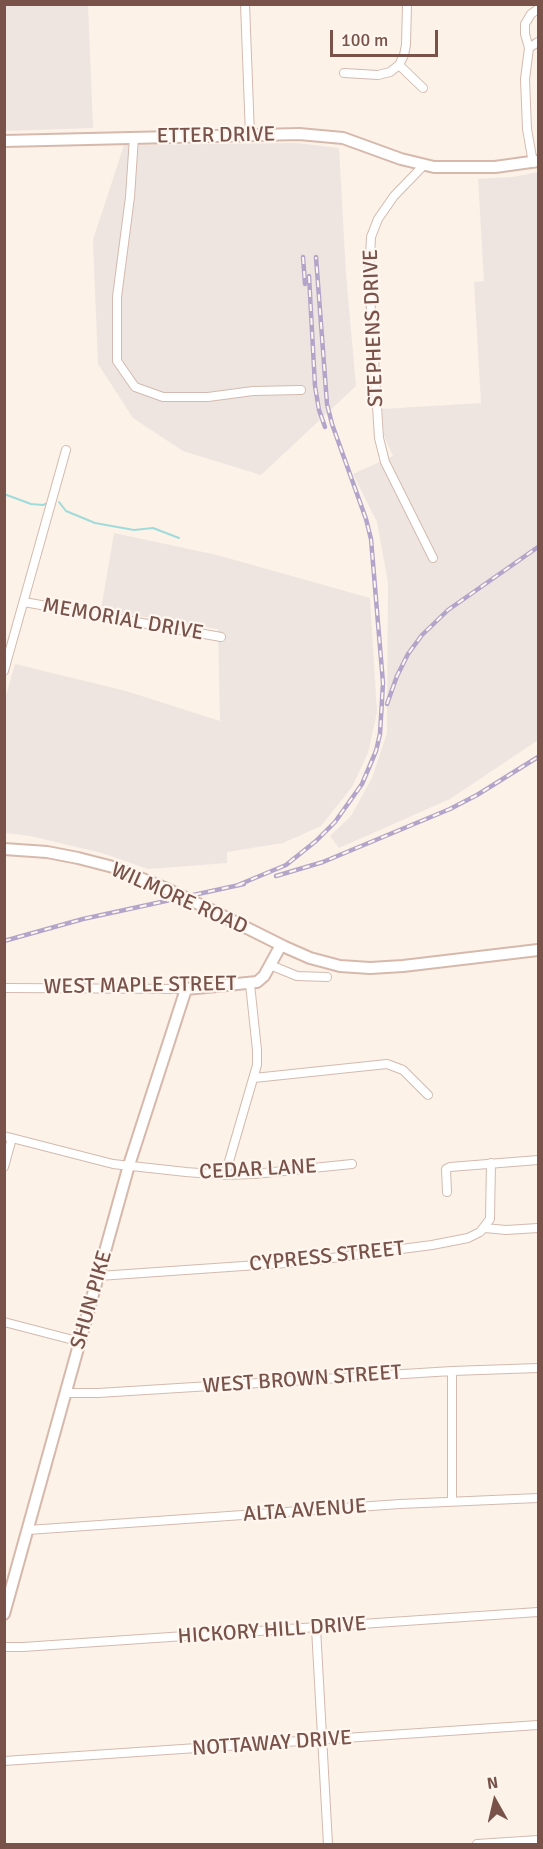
<!DOCTYPE html>
<html>
<head>
<meta charset="utf-8">
<style>
  body { margin:0 }
  #map { position:relative; width:543px; height:1849px; overflow:hidden; background:#fdf2e8; font-family:Signika,sans-serif }
  canvas { display:block }
  .frame { position:absolute; inset:0; border:6px solid #79534a; pointer-events:none }
  .north { position:absolute; left:465px; top:1771px; width:60px; height:60px; -webkit-text-stroke:4px #fff6ef; paint-order:stroke; rotate:352deg; font-size:16px; font-weight:700; line-height:24px; text-align:center; color:#79534a }
  .north::after { content:''; display:block; margin:auto; width:21px; height:27px; background:#79534a; clip-path:polygon(50% 0,100% 100%,50% 72%,0 100%) }
  .scale { position:absolute; left:330px; top:30px; width:108px; height:27px; box-sizing:border-box; border:3px solid #79534a; border-top:0; padding-left:8px; font-size:18px; line-height:21px; white-space:nowrap; color:#79534a; -webkit-text-stroke:4px #fff6ef; paint-order:stroke }
</style>
</head>
<body>
<div id="map">
<canvas width="543" height="1849"></canvas>
<div class="frame"></div>
<div class="north">N</div>
<div class="scale">100 m</div>
</div>
<script>
const ctx = document.querySelector('canvas').getContext('2d');
ctx.lineJoin = 'round';
function fillPath(path, color) { ctx.fillStyle = color; ctx.fill(path, 'evenodd'); }
const poly = rows => new Path2D(rows.map(r => 'M' + r).join(''));
function trace(path, color, width, dash) { ctx.strokeStyle = color; ctx.lineWidth = width; ctx.lineCap = dash ? 'butt' : 'round'; ctx.setLineDash(dash || []); ctx.stroke(path); }
function drawText(font, color, halo, rows, align = 'center') {
  ctx.font = font + ' Signika,sans-serif'; ctx.lineWidth = 4.5; ctx.setLineDash([]); ctx.textBaseline = 'middle'; ctx.strokeStyle = halo; ctx.fillStyle = color; for (const [text, x, y, turn = 0] of rows) {
    ctx.save(); ctx.translate(x, y); ctx.rotate((+turn || 0) * Math.PI / 180); ctx.textAlign = isNaN(turn) ? turn : align; if (halo) ctx.strokeText(text, 0, 0); ctx.fillText(text, 0, 0); ctx.restore();
  }
}
const industrial = poly([
  [4,5,88,5,93,128,5,131],
  [297,143,339,148,346,274,356,386,261,475,183,451,133,418,98,364,93,240,124,145],
  [538,172,538,740,450,799,339,848,330,836,351,816,372,778,387,733,388,582,377,522,353,474,393,456,384,436,382,409,481,403,474,282,484,281,478,179,513,177],
  [114,533,217,555,370,598,377,712,368,753,352,787,321,826,283,843,227,852,227,863,148,869,102,853,30,836,5,833,5,699,15,664,126,691,220,721,218,629,101,610]
]);
const stream = poly([
  [4,494,31,504,43,505,48,503],
  [59,502,66,511,95,523,134,530,153,528,179,538]
]);
const street = poly([
  [245,4,250,135],
  [529,48,538,42],
  [399,65,423,88],
  [344,73,378,75,390,72,399,65,404,55,406,45,407,4],
  [134,137,130,197,117,297,117,361,135,387,163,397,208,397,253,391,301,390],
  [533,163,527,129,525,79,529,48,525,34,525,24,531,14,538,9],
  [424,165,394,196,378,219,371,237,369,279,379,438,385,462,433,558],
  [24,602,221,637],
  [4,671,66,450],
  [270,965,297,976,327,977],
  [4,988,186,989],
  [254,1078,387,1064,403,1070,428,1095],
  [4,1136,113,1164,186,1172,225,1175,254,1174,352,1164],
  [4,1167,12,1138],
  [225,1175,257,1065,257,1050,250,984],
  [447,1192,446,1169,450,1167,538,1160],
  [485,1228,506,1230,538,1228],
  [99,1276,301,1262,432,1245,468,1238,480,1232,490,1219,491,1163],
  [4,1322,81,1342],
  [66,1393,98,1393,452,1371,538,1368],
  [452,1501,452,1371],
  [28,1530,400,1504,538,1498],
  [316,1628,328,1844],
  [4,1647,23,1647,538,1612],
  [4,1761,538,1725],
  [477,1844,538,1840]
]);
const secondary = poly([
  [4,141,299,134,343,138,401,159,434,167,495,167,538,161],
  [4,849,47,852,78,858,113,867,167,889],
  [207,908,285,947,310,958,340,966,370,968,403,966,538,950],
  [4,1614,129,1165,186,989,257,982,264,976,281,945]
]);
const rail = poly([
  [303,257,305,284],
  [309,276,315,386,319,410,325,427],
  [387,704,397,676,408,654,422,635,448,610,538,547],
  [276,876,323,862,450,809,477,795,538,757],
  [238,885,286,865,316,841,335,822,362,784,376,751,380,734,383,683,371,539,366,519,332,424,327,404,316,257],
  [4,941,83,919,244,884]
]);
const secondaryBridge = poly([
  [167,889,207,908]
]);
const streetNames = [
  ["ETTER DRIVE",216,136,-1],
  ["STEPHENS DRIVE",374,328,-92],
  ["MEMORIAL DRIVE",123,620,10],
  ["WILMORE ROAD",179,899,24],
  ["WEST MAPLE STREET",140,986,-1],
  ["CEDAR LANE",258,1170,-3],
  ["CYPRESS STREET",327,1257,-6],
  ["SHUN PIKE",92,1300,-74],
  ["WEST BROWN STREET",302,1380,-4],
  ["ALTA AVENUE",305,1511,-4],
  ["HICKORY HILL DRIVE",272,1631,-4],
  ["NOTTAWAY DRIVE",272,1744,-4]
];
fillPath(industrial, '#eee5e1');
trace(stream, '#a0dbdb', 2);
trace(street, '#d3baaf', 10);
trace(secondary, '#d6b9ac', 14);
trace(street, '#fff', 8);
trace(secondary, '#fff', 10);
trace(rail, '#b2a5c9', 4.5);
trace(rail, '#fff6ef', 2, [7]);
trace(secondaryBridge, '#d6b9ac', 14, []);
trace(secondaryBridge, '#fff', 10);
drawText('21px', '#79534a', '#fff6ef', streetNames);
</script>
</body>
</html>
